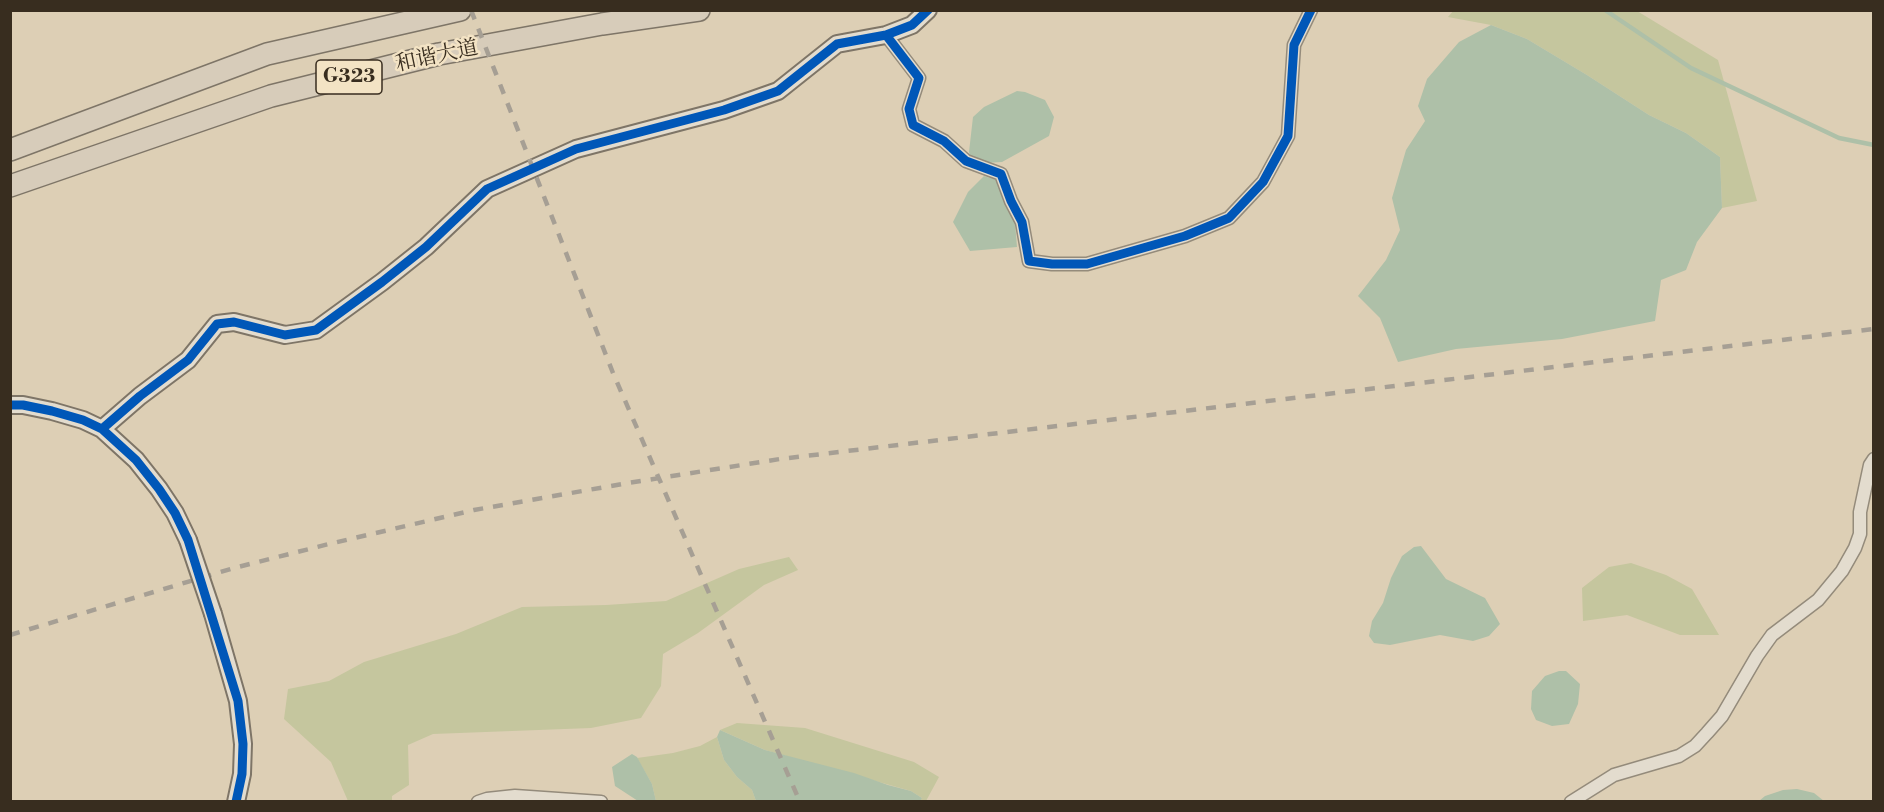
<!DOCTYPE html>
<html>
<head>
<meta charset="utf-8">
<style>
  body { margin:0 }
  #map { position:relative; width:1884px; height:812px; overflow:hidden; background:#ddcfb5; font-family:"Libre Bodoni",serif }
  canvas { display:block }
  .frame { position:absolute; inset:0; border:12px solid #382d1f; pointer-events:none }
</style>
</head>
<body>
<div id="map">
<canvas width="1884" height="812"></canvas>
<div class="frame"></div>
</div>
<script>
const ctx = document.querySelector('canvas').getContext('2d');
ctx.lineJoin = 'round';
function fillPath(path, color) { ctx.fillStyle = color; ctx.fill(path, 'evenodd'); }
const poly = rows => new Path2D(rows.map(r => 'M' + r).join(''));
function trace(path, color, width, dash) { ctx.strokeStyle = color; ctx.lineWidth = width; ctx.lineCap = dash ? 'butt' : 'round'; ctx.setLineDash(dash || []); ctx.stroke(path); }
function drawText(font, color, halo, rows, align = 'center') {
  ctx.font = font + ' "Libre Bodoni","Noto Serif SC",serif'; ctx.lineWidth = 5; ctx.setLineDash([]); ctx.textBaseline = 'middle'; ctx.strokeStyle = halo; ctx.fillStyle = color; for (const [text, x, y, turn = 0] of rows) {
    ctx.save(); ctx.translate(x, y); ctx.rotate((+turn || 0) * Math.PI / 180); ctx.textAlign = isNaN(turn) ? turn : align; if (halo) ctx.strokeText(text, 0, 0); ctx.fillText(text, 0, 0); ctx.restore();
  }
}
const green = poly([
  [1454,10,1637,11,1718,60,1757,201,1722,208,1720,157,1686,133,1649,115,1587,75,1527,39,1491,25,1448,17],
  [789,557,798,570,764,585,698,633,663,654,661,686,641,718,591,728,433,734,408,745,409,785,392,796,392,801,348,801,331,762,284,719,288,689,329,681,364,662,456,634,522,607,606,605,666,601,739,569],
  [1631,563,1666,575,1692,589,1719,635,1680,635,1627,615,1583,621,1582,588,1609,567],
  [737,723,805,728,914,762,939,777,926,801,920,801,922,798,911,791,765,750,720,730],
  [717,737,724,760,737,777,752,790,756,801,656,801,652,784,637,758,673,753,700,746]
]);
const water = poly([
  [1491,25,1527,39,1587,75,1649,115,1686,133,1720,157,1722,208,1697,242,1686,270,1661,280,1655,321,1562,339,1456,349,1398,362,1380,318,1358,296,1386,260,1400,230,1392,198,1406,150,1425,121,1418,106,1427,79,1459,42],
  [1017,91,1025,92,1045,100,1054,117,1049,136,1002,162,985,163,971,159,969,152,973,117,984,107],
  [984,176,997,180,1015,222,1017,247,970,251,953,222,968,192],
  [1421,546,1446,579,1485,598,1500,624,1489,636,1473,641,1440,635,1390,645,1374,643,1369,636,1372,621,1383,603,1391,578,1402,556,1414,547],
  [1559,671,1566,671,1580,684,1578,704,1569,724,1552,726,1536,720,1531,709,1532,691,1545,676],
  [720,730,765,750,854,773,888,785,911,791,922,798,920,802,756,801,752,790,737,777,724,760,717,737],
  [632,754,637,757,652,784,656,801,638,801,615,786,612,767],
  [1797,789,1814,793,1824,801,1759,801,1765,796,1783,790]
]);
const stream = poly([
  [1605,10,1691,68,1839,138,1874,145]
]);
const street = poly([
  [886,35,919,78,909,109,913,125,944,141,966,161,1001,174,1011,201,1022,222,1029,261,1052,264,1087,264,1185,236,1229,218,1263,182,1288,136,1294,45,1311,10],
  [478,802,487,799,515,796,601,802],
  [1571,802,1614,775,1679,756,1695,746,1707,733,1722,716,1757,656,1772,635,1818,600,1842,571,1855,548,1860,534,1860,512,1870,465,1874,459]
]);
const secondary = poly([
  [10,405,23,405,52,411,83,420,102,429,136,460,159,489,175,513,188,540],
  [102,429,140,396,188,360,217,324,234,322,285,335,316,330,382,282,426,247,487,189,576,149,724,110,778,91,837,44,886,35,912,25,928,10],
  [213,614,238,701,243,744,242,774,236,802]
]);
const highway = poly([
  [10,150,267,54,460,10],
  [10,186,271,96,439,54,602,24,699,10]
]);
const rail = poly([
  [471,10,613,373,800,802],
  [10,635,234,568,329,544,474,510,628,483,780,459,1874,329]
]);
const secondaryBridge = poly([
  [188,540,213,614]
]);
const cycleway = poly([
  [886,35,919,78,909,109,913,125,944,141,966,161,1001,174,1011,201,1022,222,1029,261,1052,264,1087,264,1185,236,1229,218,1263,182,1288,136,1294,45,1311,10],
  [10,405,23,405,52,411,83,420,102,429,136,460,159,489,175,513,188,540,238,701,243,744,242,774,236,802],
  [102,429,140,396,188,360,217,324,234,322,285,335,316,330,382,282,426,247,487,189,576,149,724,110,778,91,837,44,886,35,912,25,928,10]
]);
const shields = [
  [349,77,66]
];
const shieldNames = [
  ["G323",349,77]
];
const streetNames = [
  ["和谐大道",437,57,-12]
];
fillPath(green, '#c5c69e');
fillPath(water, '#aec0a8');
trace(stream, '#aec0a8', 4.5);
trace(street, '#948b7b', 15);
trace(secondary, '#7e7567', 20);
trace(highway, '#7e7567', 24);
trace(street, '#e3dcce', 12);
trace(secondary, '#e3dcce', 16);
trace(highway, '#d7ccba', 21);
trace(rail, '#a69f94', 4.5, [10, 10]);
trace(secondaryBridge, '#7e7567', 20, []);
trace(secondaryBridge, '#e3dcce', 16);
trace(cycleway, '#0057b8', 9);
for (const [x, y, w] of shields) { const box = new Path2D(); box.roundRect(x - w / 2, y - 17, w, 34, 4.5); ctx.fillStyle = '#f3e3c4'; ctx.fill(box); trace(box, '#382d1f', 1.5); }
drawText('bold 20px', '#382d1f', null, shieldNames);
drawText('21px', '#382d1f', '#f3e3c4', streetNames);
</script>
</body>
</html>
